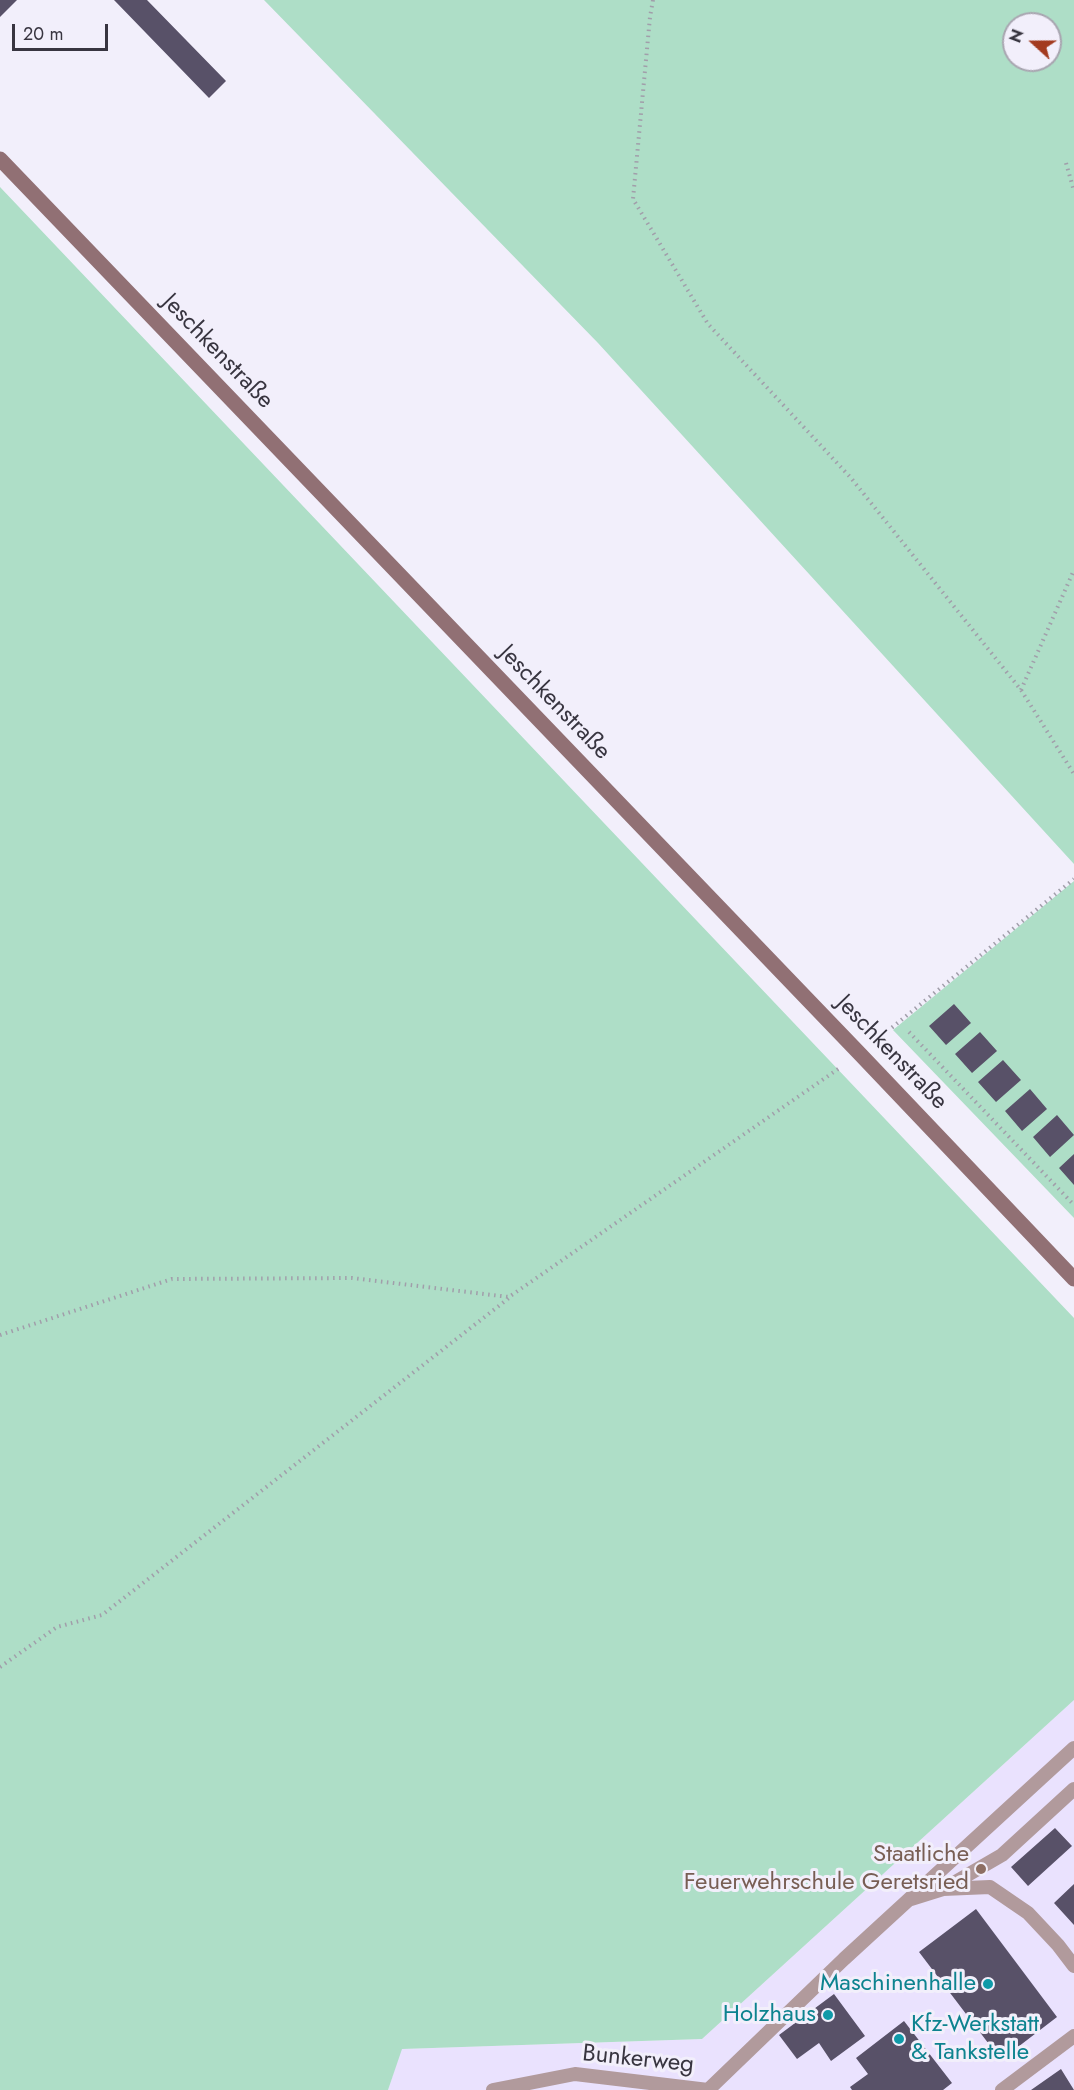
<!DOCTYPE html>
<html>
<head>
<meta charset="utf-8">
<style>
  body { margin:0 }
  #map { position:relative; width:1074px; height:2090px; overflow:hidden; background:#f2effb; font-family:Jost,sans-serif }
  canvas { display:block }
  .north { position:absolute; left:1002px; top:12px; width:60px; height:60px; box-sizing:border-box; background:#f2effb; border:2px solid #a8a5b0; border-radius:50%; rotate:291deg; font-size:16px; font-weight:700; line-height:24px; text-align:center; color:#383540 }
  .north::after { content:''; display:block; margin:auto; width:21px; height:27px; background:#a33b20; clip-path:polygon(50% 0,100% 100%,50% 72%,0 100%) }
  .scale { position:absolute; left:12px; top:24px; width:96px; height:27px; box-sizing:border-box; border:3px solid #383540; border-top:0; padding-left:8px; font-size:18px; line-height:21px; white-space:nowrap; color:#383540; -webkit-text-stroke:4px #f2effb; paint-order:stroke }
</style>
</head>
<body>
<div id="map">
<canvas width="1074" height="2090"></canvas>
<div class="north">N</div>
<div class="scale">20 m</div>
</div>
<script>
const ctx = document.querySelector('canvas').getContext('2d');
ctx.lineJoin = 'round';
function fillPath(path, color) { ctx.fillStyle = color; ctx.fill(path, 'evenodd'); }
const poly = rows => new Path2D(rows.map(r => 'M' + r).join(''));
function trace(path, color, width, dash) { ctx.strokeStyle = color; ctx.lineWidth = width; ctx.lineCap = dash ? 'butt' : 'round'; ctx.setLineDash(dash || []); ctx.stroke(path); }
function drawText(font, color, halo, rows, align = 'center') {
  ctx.font = font + ' Jost,sans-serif'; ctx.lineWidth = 6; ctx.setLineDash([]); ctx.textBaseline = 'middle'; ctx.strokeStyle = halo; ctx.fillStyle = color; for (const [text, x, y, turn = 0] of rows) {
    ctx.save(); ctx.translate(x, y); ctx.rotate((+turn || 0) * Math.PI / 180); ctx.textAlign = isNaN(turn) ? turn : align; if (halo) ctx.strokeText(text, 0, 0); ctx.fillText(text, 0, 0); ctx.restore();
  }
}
const built = poly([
  [1074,1700,1074,2090,388,2090,401,2049,702,2039]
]);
const green = poly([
  [264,0,1074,0,1074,864,598,343],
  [1014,24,1050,24,1050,60,1014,60],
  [0,187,1074,1318,1074,1700,702,2039,402,2049,388,2090,0,2090],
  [1074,881,1074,1218,893,1030]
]);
const building = poly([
  [0,0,17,0,0,17],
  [114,0,147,0,226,81,209,98],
  [954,1004,971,1023,946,1045,929,1026],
  [980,1032,997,1051,972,1073,955,1054],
  [1003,1060,1021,1080,996,1102,978,1082],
  [1030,1089,1047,1109,1022,1131,1005,1111],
  [1057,1115,1074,1135,1050,1157,1033,1137],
  [1074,1154,1074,1185,1059,1168],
  [1055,1828,1072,1846,1028,1886,1011,1867],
  [1074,1884,1074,1925,1054,1903],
  [976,1909,1057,2017,1001,2060,919,1952],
  [834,1994,865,2036,831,2061,819,2043,797,2059,779,2035],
  [904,2021,952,2083,943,2090,852,2090,850,2087,868,2074,856,2058],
  [1061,2069,1074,2090,1031,2090]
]);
const path = poly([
  [653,0,650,17,633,199,708,324,851,478,1021,690,1074,774],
  [1066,163,1074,191],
  [1021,690,1074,570],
  [909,1032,1074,1205],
  [878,1039,1074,879],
  [0,1335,172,1279,352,1278,509,1297,841,1067],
  [0,1667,57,1627,102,1615,509,1298]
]);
const lane = poly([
  [945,1888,1002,1855,1074,1789],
  [911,1899,943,1889,990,1887,1028,1913,1058,1945,1074,1966],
  [493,2090,575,2074,708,2090],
  [708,2090,844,1959,1074,1748],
  [1002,2090,1074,2036]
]);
const secondary = poly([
  [0,159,860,1054,1074,1279]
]);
const markers = [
  [981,1869,6,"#8d6e63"],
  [988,1984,6,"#0f9aa8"],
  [828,2015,6,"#0f9aa8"],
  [899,2039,6,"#0f9aa8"]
];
const streetNames = [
  ["Jeschkenstraße",217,352,46],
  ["Jeschkenstraße",554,703,46],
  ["Jeschkenstraße",891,1053,46],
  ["Bunkerweg",638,2060,6]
];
const educationNames = [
  ["Staatliche",969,1855],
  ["Feuerwehrschule Geretsried",969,1883]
];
const cultureNames = [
  ["Maschinenhalle",976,1984],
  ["Holzhaus",816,2015],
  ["Kfz-Werkstatt",911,2025,"left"],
  ["& Tankstelle",911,2053,"left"]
];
fillPath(built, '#eae2fe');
fillPath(green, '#aedec7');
fillPath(building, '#585168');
trace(path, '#a19eaa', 4, [1.5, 4.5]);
trace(lane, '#b19a9c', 14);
trace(secondary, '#917074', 15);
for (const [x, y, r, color] of markers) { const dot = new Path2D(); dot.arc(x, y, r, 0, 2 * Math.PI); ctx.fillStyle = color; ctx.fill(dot); trace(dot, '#f2effb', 2); }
drawText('24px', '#383540', '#f2effb', streetNames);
drawText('24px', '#785e54', '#f2effb', educationNames, 'right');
drawText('24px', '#0d838f', '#f2effb', cultureNames, 'right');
</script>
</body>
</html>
